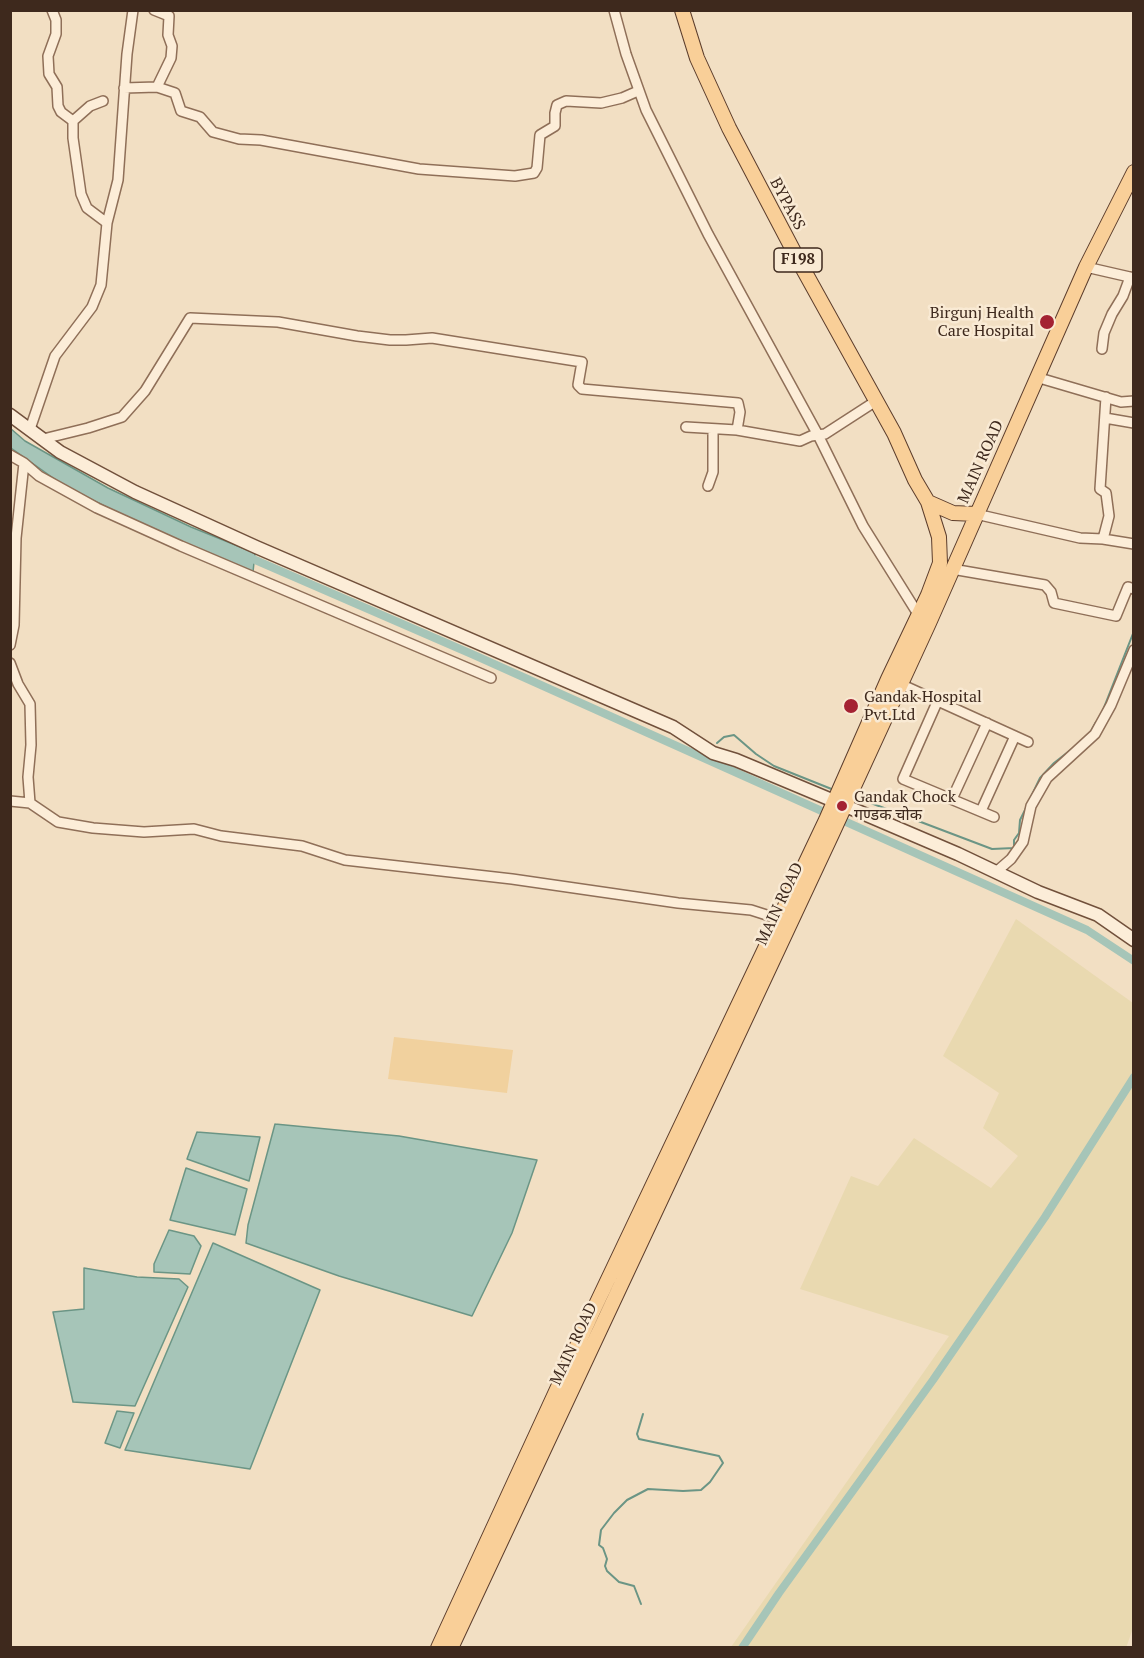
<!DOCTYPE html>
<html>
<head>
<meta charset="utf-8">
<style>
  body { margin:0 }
  #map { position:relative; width:1144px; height:1658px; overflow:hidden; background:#f2dfc3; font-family:"PT Serif",serif }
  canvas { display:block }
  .frame { position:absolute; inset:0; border:12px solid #3e291d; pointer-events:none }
</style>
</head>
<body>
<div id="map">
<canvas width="1144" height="1658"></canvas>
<div class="frame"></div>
</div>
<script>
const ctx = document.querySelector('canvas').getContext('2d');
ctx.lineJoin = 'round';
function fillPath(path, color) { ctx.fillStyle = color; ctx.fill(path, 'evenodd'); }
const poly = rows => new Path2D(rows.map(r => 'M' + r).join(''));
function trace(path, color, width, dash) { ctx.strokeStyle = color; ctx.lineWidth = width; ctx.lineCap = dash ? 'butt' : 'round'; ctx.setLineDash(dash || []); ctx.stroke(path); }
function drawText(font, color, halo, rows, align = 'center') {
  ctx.font = font + ' "PT Serif","Noto Sans Devanagari",serif'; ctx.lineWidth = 5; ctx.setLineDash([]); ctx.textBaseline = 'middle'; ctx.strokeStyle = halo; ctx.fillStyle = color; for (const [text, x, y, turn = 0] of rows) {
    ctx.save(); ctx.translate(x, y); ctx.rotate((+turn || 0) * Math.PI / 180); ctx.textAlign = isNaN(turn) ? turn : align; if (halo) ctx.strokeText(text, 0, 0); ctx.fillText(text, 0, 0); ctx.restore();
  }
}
const farmland = poly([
  [1016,919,1133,1003,1133,1628,1126,1648,731,1647,949,1336,800,1289,851,1176,878,1186,914,1138,991,1188,1018,1156,983,1128,999,1093,943,1056]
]);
const sand = poly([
  [394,1037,513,1050,507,1093,388,1079]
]);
const water = poly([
  [10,428,25,441,108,488,191,527,255,553,253,572,132,520,63,485,11,448,10,428],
  [275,1124,399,1136,537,1160,512,1233,472,1316,339,1276,246,1243,248,1225,275,1124],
  [197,1132,260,1137,249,1181,187,1159,197,1132],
  [186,1168,247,1189,235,1235,170,1220,186,1168],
  [169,1230,194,1236,201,1246,190,1274,154,1272,154,1264,169,1230],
  [213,1243,320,1290,250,1469,125,1450,213,1243],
  [84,1268,137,1277,179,1279,188,1287,135,1406,73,1402,53,1312,84,1309,84,1268],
  [117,1411,134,1413,120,1448,105,1443,117,1411]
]);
const stream = poly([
  [1103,710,1134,631],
  [1090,733,1096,722],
  [717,743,724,737,734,735,756,754,774,766,834,790],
  [855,797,992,849,1014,848,1014,840,1019,833,1020,820,1027,806],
  [1029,801,1040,778,1054,763,1077,745],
  [641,1604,634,1586,619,1582,607,1571,605,1566,607,1559,603,1548,599,1545,601,1530,614,1513,627,1500,648,1489,683,1491,701,1490,710,1482,723,1463,719,1456,639,1439,637,1434,643,1414]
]);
const canal = poly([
  [246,556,474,655,1087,930,1134,961],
  [742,1648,779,1593,933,1380,1045,1217,1134,1077]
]);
const street = poly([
  [52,10,56,20,56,34,48,56,49,74,57,87,58,106,61,112,73,121,73,138,81,194,87,208,107,223],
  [614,10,626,54,646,110,708,234,818,435,863,526,918,614],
  [157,87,175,93,181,111,200,117,213,132,239,139,261,140,419,169,515,176,534,173,537,168,540,135,555,126,555,113,557,105,566,101,601,103,622,98,638,91],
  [124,88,157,87,171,58,172,46,168,35,169,16,154,10],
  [73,121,90,106,103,101],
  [1086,267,1134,278],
  [1102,349,1104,333,1112,314,1123,296,1130,277],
  [1036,377,1121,402,1134,401],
  [1105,418,1134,423],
  [686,427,737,430],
  [30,429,55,356,92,307,101,285,107,223,118,180,127,54,133,10],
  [43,439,88,428,122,417,145,391,190,318,278,322,357,336,390,340,406,340,432,338,582,362,578,385,582,389,738,403,740,412,737,430,800,441,811,436,825,434,876,401],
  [10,455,24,463,39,476,97,508,181,546,491,678],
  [708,486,713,472,713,429],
  [976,514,1080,538,1103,539,1134,544],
  [1103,539,1109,516,1106,493,1100,489,1106,397],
  [952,569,1045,585,1051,592,1054,603,1116,616,1128,587,1134,589],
  [10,645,14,625,16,538,24,463],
  [10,663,18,684,30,704,31,745,28,777,30,803],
  [896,682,1028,742],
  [938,700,903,779,994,817],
  [952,799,987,723],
  [10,801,30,803,58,822,93,828,144,832,194,829,221,836,302,846,345,860,512,879,678,903,751,910,779,919],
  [981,811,1015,736],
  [996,872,1011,859,1023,842,1031,806,1047,778,1095,734,1111,705,1134,650]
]);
const secondary = poly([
  [10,415,60,452,135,492,256,547,673,727,713,753,736,760,834,801,958,854,1038,892,1098,915,1134,940]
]);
const primary = poly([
  [928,502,953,513,976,514],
  [438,1648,593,1311,826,820,888,679,928,595,940,563,939,537,928,502,915,480,894,433,802,267,729,128,697,58,682,10],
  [451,1648,832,834,929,623,1086,267,1134,172]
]);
const markers = [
  [1047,322,8,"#a42232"],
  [851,706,8,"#a42232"],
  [842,806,6,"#a42232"]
];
const shields = [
  [798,260,48]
];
const shieldNames = [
  ["F198",798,260]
];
const streetNames = [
  ["BYPASS",787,204,62],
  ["MAIN ROAD",981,462,-66],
  ["MAIN ROAD",780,904,-65],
  ["MAIN ROAD",574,1344,-65]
];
const poiNames = [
  ["Birgunj Health",1034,313,"right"],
  ["Care Hospital",1034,331,"right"],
  ["Gandak Hospital",864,697],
  ["Pvt.Ltd",864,715],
  ["Gandak Chock",854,797],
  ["गण्डक चोक",854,815]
];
fillPath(farmland, '#e9d9b0');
fillPath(sand, '#f1d19e');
fillPath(water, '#a6c5b8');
trace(water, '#6b9585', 1.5);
trace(stream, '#6b9585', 2);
trace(canal, '#a6c5b8', 8);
trace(street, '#8f6f58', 12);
trace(secondary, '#71503b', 15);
trace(primary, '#5c3d2c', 16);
trace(street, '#fcedd8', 9);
trace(secondary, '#fcedd8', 12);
trace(primary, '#f9cf98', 14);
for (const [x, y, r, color] of markers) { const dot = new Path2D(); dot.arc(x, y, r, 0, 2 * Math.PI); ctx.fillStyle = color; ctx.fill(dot); trace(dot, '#f9ead4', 2); }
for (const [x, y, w] of shields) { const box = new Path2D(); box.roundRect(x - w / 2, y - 12, w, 24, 4.5); ctx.fillStyle = '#f9ead4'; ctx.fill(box); trace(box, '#3e291d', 1.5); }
drawText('bold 15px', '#3e291d', null, shieldNames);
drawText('16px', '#3e291d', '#f9ead4', streetNames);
drawText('16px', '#3e291d', '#f9ead4', poiNames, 'left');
</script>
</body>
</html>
